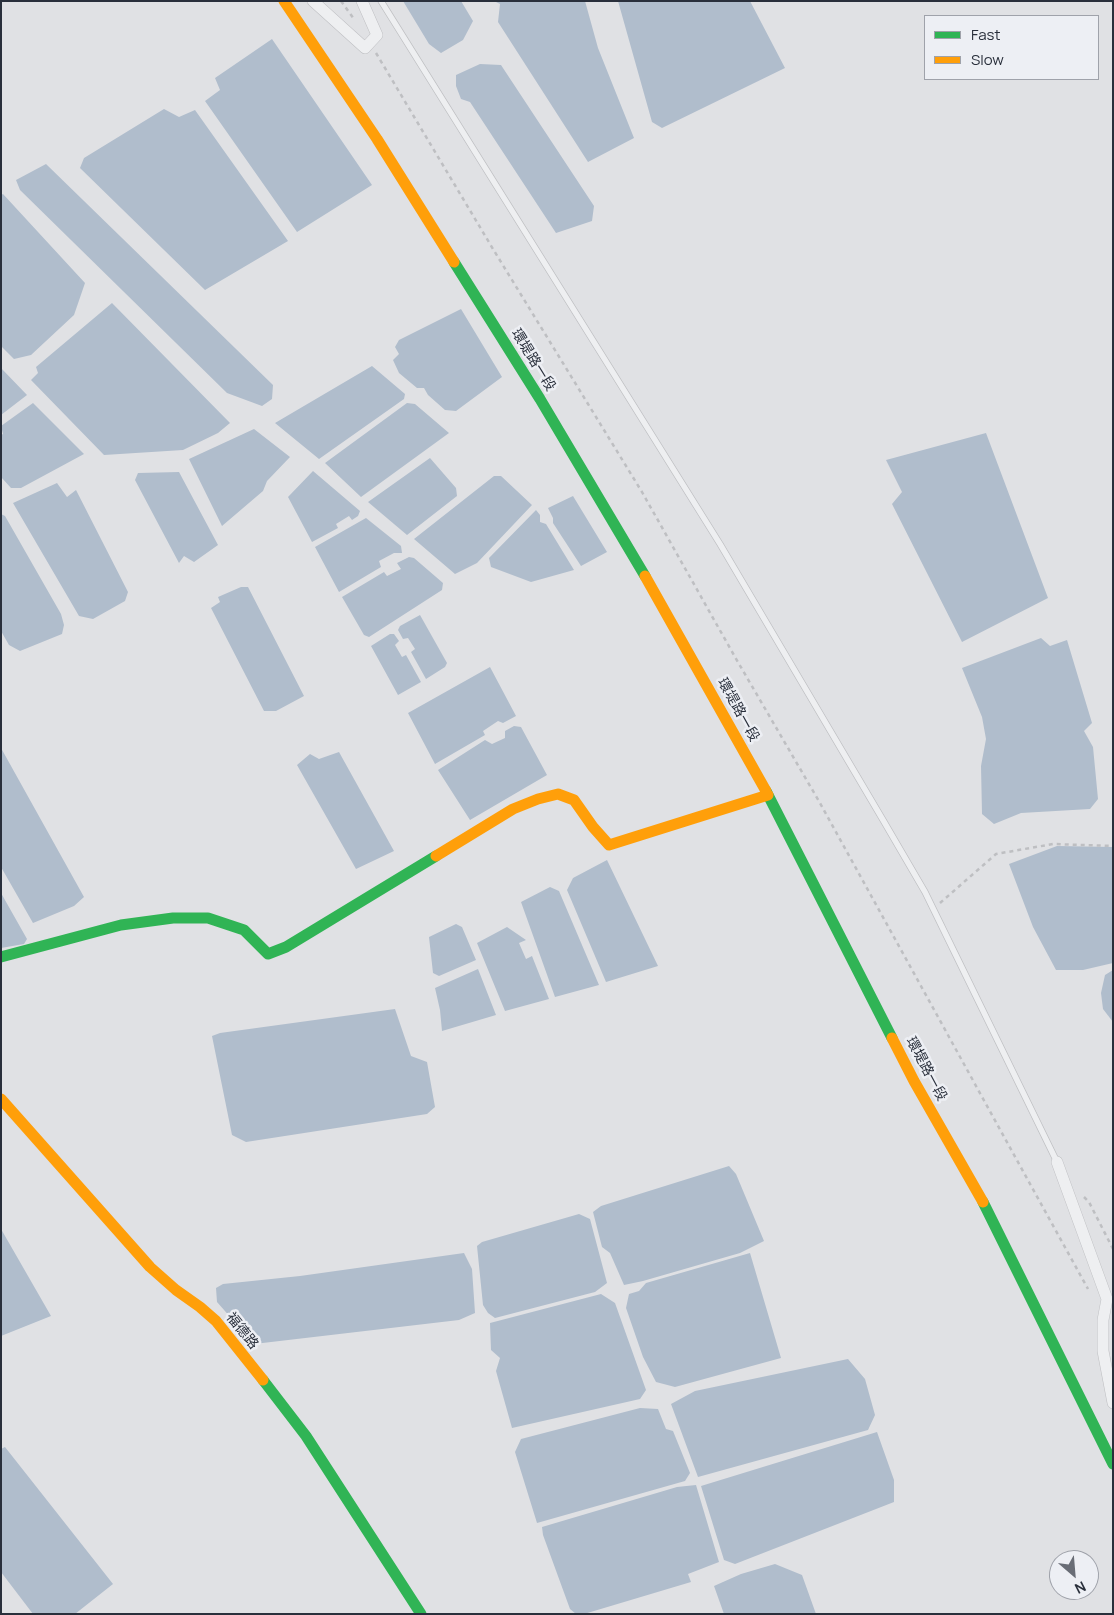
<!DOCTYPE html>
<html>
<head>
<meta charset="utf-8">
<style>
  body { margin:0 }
  #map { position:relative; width:1114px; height:1615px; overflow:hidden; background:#e0e1e4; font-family:Manrope,sans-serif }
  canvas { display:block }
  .frame { position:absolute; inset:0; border:2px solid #292f3b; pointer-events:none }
  .legend { position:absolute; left:924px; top:15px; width:175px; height:65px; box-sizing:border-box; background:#edeff4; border:1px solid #9fa2aa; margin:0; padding:6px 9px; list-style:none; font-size:15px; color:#292f3b }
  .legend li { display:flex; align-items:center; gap:10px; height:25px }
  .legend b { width:25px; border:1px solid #9fa2aa }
  .north { position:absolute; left:1049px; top:1550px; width:50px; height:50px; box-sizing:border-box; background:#edeff4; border:1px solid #9fa2aa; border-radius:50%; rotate:153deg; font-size:14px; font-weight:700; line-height:20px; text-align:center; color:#292f3b }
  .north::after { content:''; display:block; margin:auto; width:18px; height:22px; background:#696d76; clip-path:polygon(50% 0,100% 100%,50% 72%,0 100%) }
</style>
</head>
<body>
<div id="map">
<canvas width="1114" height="1615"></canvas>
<div class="frame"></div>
<ul class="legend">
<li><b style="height:6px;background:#30b455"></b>Fast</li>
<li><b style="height:6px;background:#ff9f0a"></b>Slow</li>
</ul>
<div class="north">N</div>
</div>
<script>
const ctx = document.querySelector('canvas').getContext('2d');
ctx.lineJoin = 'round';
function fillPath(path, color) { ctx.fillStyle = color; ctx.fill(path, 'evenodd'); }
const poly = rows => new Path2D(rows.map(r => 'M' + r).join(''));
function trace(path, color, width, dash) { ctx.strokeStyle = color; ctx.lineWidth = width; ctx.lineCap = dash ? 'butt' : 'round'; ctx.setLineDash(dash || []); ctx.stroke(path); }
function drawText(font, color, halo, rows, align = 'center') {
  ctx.font = font + ' Manrope,"Noto Sans TC",sans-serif'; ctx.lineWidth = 5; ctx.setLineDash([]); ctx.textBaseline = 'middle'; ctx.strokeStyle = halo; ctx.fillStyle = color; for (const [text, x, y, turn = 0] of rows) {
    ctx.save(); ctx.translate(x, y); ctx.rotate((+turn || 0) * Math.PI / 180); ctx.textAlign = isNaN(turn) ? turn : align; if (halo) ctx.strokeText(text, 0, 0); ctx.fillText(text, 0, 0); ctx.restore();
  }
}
const water = poly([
  [403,1,461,1,473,21,463,40,441,53,429,44],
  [494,1,585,1,598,48,634,138,588,162,498,22,500,4],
  [618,1,750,1,785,68,662,128,652,122],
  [272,39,372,185,297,232,205,101,220,90,215,78],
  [480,64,501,65,594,206,592,221,556,233,470,102,461,99,456,86,456,75],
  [164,109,179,117,195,110,288,241,205,290,80,168,84,158],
  [46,164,273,385,272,399,262,406,227,393,20,190,16,180],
  [3,194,85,283,74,315,31,355,14,359,1,346,1,195],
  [112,303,230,423,218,433,183,450,104,455,31,380,38,373,36,367],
  [461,309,502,377,456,411,445,410,428,395,424,388,417,388,399,373,393,360,399,354,395,347,399,340],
  [372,366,405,394,404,399,319,459,275,423],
  [1,368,27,395,1,415],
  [33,403,84,454,21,488,11,488,1,477,1,435,3,434,1,426],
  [407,403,415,404,449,433,361,497,325,463],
  [254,429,290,457,267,481,263,491,222,526,189,459],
  [986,433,1048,598,962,642,892,504,902,492,886,460],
  [430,458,456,488,457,496,407,535,368,502],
  [313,471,360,511,358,516,352,520,349,516,336,524,338,528,312,542,288,497],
  [179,472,218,545,194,562,184,556,179,563,135,480,138,473],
  [494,476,501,476,532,505,477,563,455,574,414,539],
  [57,483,67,497,76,490,128,592,125,601,93,619,79,616,13,503],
  [573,496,607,552,581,566,553,523,553,518,548,508],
  [536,510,540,515,540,522,546,524,574,570,531,582,491,567,489,558],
  [1,514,5,516,61,614,64,625,62,634,20,651,9,645,1,631],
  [366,518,401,546,402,553,394,553,379,561,381,567,339,592,315,547],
  [409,557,414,558,443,583,442,590,369,637,364,635,342,597,384,572,387,576,401,569,397,563],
  [241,587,248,587,304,696,276,711,264,711,211,608,220,602,218,597],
  [420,615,447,663,445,667,426,679,411,652,415,649,408,638,403,639,398,630,400,626],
  [390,634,394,634,399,641,395,645,402,657,406,655,421,682,398,695,371,646],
  [1041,638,1050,646,1067,640,1092,723,1084,731,1093,747,1098,799,1090,809,1021,813,994,824,982,814,981,766,986,739,982,717,962,668],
  [490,667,516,716,503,723,498,721,483,731,485,735,435,764,408,713],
  [514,726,521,727,547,775,470,820,438,770,485,740,492,744,505,738,505,731],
  [1,748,84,897,74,906,33,923,1,867],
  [339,752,394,851,356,869,297,765,310,754,319,759],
  [1057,846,1113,847,1113,963,1083,970,1056,970,1033,927,1009,864],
  [607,860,658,966,606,982,567,890,573,878],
  [550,887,559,891,599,985,555,997,521,902],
  [1,893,27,939,24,944,1,948],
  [456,924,462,927,476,960,439,976,433,973,429,937],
  [507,927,526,940,519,943,526,959,532,956,549,999,505,1011,477,943],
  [478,969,496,1015,442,1031,440,1010,435,988],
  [1113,970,1113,1022,1103,1009,1101,993,1105,975],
  [395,1009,411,1056,427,1062,435,1107,427,1114,246,1142,232,1135,212,1036,220,1033],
  [729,1166,736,1174,764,1241,740,1253,643,1281,624,1285,610,1253,602,1247,593,1212,601,1206],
  [579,1214,590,1219,607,1283,595,1292,495,1318,488,1313,483,1305,477,1246,482,1242],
  [1,1229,51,1316,1,1336],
  [464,1253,472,1269,475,1313,459,1320,254,1344,217,1302,216,1288,223,1284,300,1276],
  [750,1253,781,1358,675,1387,656,1382,643,1357,626,1308,629,1294,639,1291,646,1283],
  [601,1294,615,1303,646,1390,640,1399,512,1428,496,1371,500,1358,491,1350,490,1323],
  [848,1359,865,1379,875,1415,868,1430,698,1477,671,1404,695,1391],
  [640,1408,658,1409,666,1429,673,1431,690,1473,685,1481,537,1523,515,1452,521,1439],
  [877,1432,894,1480,894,1502,735,1564,724,1560,701,1486],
  [5,1447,113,1584,75,1614,33,1614,1,1572,1,1449],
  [696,1485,719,1562,688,1574,691,1582,584,1614,576,1614,570,1609,543,1535,542,1527,677,1487],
  [775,1564,802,1575,816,1614,724,1614,714,1586,741,1574]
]);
const path = poly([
  [341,1,354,19],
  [376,53,493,249,642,492,735,657,820,803,1088,1289],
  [940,903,996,854,1053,844,1113,846],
  [1084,1197,1089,1202,1113,1249]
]);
const lane = poly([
  [381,1,720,544,883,820,925,892,1057,1162]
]);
const street = poly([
  [313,1,365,48,377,35,362,1],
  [1057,1162,1107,1299,1103,1320,1103,1351,1113,1403]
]);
const fast = poly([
  [454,262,540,399,645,576],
  [766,791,892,1038],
  [1,957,121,925,173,918,208,918,244,930,268,954,286,947,436,856],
  [983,1202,1113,1464],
  [263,1380,306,1436,421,1614]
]);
const slow = poly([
  [284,1,377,139,454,262],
  [645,576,766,791],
  [436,856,513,809,538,799,558,794,574,800,593,827,609,845,768,795],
  [892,1038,914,1081,983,1202],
  [1,1099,150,1267,176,1290,200,1307,216,1321,263,1380]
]);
const streetNames = [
  ["環堤路一段",533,360,58],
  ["環堤路一段",738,710,61],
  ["環堤路一段",926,1069,62],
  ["福德路",242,1331,51]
];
fillPath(water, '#b0bdcc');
trace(lane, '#bebfc2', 7);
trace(street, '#bebfc2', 12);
trace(path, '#bebfc2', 2.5, [4, 4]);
trace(lane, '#eeeff1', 5.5);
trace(street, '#eeeff1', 11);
trace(fast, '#30b455', 11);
trace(slow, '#ff9f0a', 11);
drawText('14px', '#292f3b', '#edeff4', streetNames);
</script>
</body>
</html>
